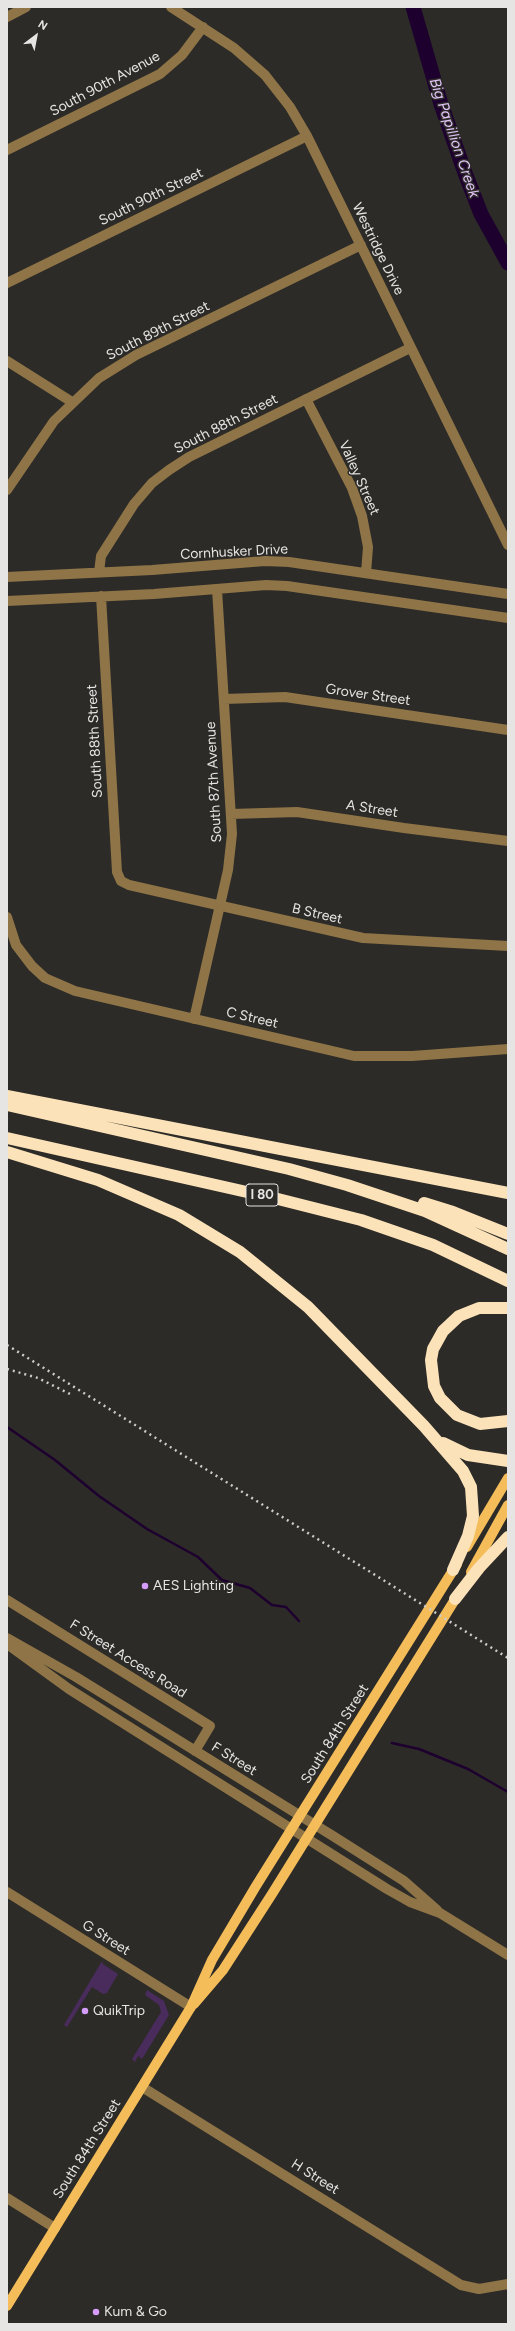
<!DOCTYPE html>
<html>
<head>
<meta charset="utf-8">
<style>
  body { margin:0 }
  #map { position:relative; width:515px; height:2331px; overflow:hidden; background:#2c2b28; font-family:Figtree,sans-serif }
  canvas { display:block }
  .frame { position:absolute; inset:0; border:8px solid #e6e5e3; pointer-events:none }
  .north { position:absolute; left:16px; top:16px; width:40px; height:40px; -webkit-text-stroke:3px #2c2b28; paint-order:stroke; rotate:32deg; font-size:11px; font-weight:700; line-height:16px; text-align:center; color:#e6e5e3 }
  .north::after { content:''; display:block; margin:auto; width:14px; height:18px; background:#e6e5e3; clip-path:polygon(50% 0,100% 100%,50% 72%,0 100%) }
</style>
</head>
<body>
<div id="map">
<canvas width="515" height="2331"></canvas>
<div class="frame"></div>
<div class="north">N</div>
</div>
<script>
const ctx = document.querySelector('canvas').getContext('2d');
ctx.lineJoin = 'round';
function fillPath(path, color) { ctx.fillStyle = color; ctx.fill(path, 'evenodd'); }
const poly = rows => new Path2D(rows.map(r => 'M' + r).join(''));
function trace(path, color, width, dash) { ctx.strokeStyle = color; ctx.lineWidth = width; ctx.lineCap = dash ? 'butt' : 'round'; ctx.setLineDash(dash || []); ctx.stroke(path); }
function drawText(font, color, halo, rows, align = 'center') {
  ctx.font = font + ' Figtree,sans-serif'; ctx.lineWidth = 3; ctx.setLineDash([]); ctx.textBaseline = 'middle'; ctx.strokeStyle = halo; ctx.fillStyle = color; for (const [text, x, y, turn = 0] of rows) {
    ctx.save(); ctx.translate(x, y); ctx.rotate((+turn || 0) * Math.PI / 180); ctx.textAlign = isNaN(turn) ? turn : align; if (halo) ctx.strokeText(text, 0, 0); ctx.fillText(text, 0, 0); ctx.restore();
  }
}
const green = poly([
  [102,1961,103,1964,118,1974,107,1993,103,1994,92,1987,67,2027,64,2025],
  [147,1990,164,2001,169,2015,142,2059,138,2056,135,2062,132,2059,161,2012,159,2005,145,1995]
]);
const stream = poly([
  [7,1427,55,1460,99,1496,147,1529,198,1557,222,1580,250,1588,272,1605,286,1607,299,1621],
  [392,1743,419,1749,468,1769,508,1792]
]);
const river = poly([
  [413,7,441,104,465,173,481,214,508,263]
]);
const minor = poly([
  [171,7,234,48,265,75,290,107,307,136,508,545],
  [7,17,26,7],
  [7,150,160,74,182,55,203,27],
  [7,283,307,136],
  [7,361,72,402],
  [306,399,352,488,362,516,368,547,366,573],
  [7,490,54,421,99,378,136,355,361,245],
  [99,572,101,556,134,504,152,483,169,470,189,457,410,348],
  [7,577,152,570,265,561,289,562,508,594],
  [101,596,117,872,121,881,129,885,363,938,508,946],
  [7,601,154,594,266,585,287,586,508,618],
  [224,699,285,697,508,730],
  [231,814,297,812,404,828,508,841],
  [7,917,16,945,32,966,45,978,75,991,354,1056,412,1056,508,1049],
  [194,1019,228,870,232,834,217,589],
  [7,1600,210,1726,195,1751],
  [7,1638,76,1677,333,1836,404,1881,437,1910],
  [7,1644,69,1689,387,1889,410,1902,440,1913,508,1955],
  [7,1892,191,2007],
  [142,2087,461,2285,479,2289,508,2284],
  [7,2198,55,2228]
]);
const major = poly([
  [467,1547,508,1478],
  [471,1572,508,1505],
  [194,2004,223,1970,272,1894,459,1593],
  [7,2306,191,2007,212,1960,256,1886,457,1564]
]);
const highway = poly([
  [7,1096,508,1193],
  [7,1105,289,1169,347,1185,425,1211,508,1249],
  [7,1138,278,1199,361,1220,433,1245,508,1281],
  [7,1152,98,1180,179,1215,240,1252,308,1307,424,1426,463,1471,471,1487,473,1516,468,1536,453,1570],
  [424,1203,453,1212,508,1234],
  [508,1308,479,1308,459,1316,443,1331,433,1349,431,1360,434,1386,440,1398,457,1415,480,1424,508,1421],
  [443,1443,468,1455,508,1461],
  [455,1599,479,1568,508,1537]
]);
const rail = poly([
  [7,1345,508,1658],
  [7,1369,38,1378,70,1394]
]);
const markers = [
  [145,1586,4,"#d59cfb"],
  [85,2011,4,"#d59cfb"],
  [96,2312,4,"#d59cfb"]
];
const shields = [
  [262,1195,32]
];
const shieldNames = [
  ["I 80",262,1195]
];
const streetNames = [
  ["South 90th Avenue",105,84,-28],
  ["South 90th Street",151,197,-26],
  ["Westridge Drive",378,249,64],
  ["South 89th Street",158,331,-27],
  ["South 88th Street",226,424,-27],
  ["Valley Street",359,478,66],
  ["Cornhusker Drive",234,552,-3],
  ["Grover Street",368,695,8],
  ["South 88th Street",95,741,-93],
  ["South 87th Avenue",214,782,-93],
  ["A Street",372,809,9],
  ["B Street",317,914,13],
  ["C Street",252,1018,13],
  ["F Street Access Road",128,1659,32],
  ["South 84th Street",335,1734,-58],
  ["F Street",234,1759,32],
  ["G Street",106,1938,32],
  ["South 84th Street",87,2149,-58],
  ["H Street",315,2177,32]
];
const poiNames = [
  ["AES Lighting",153,1586],
  ["QuikTrip",93,2011],
  ["Kum & Go",104,2312]
];
const waterNames = [
  ["Big Papillion Creek",454,138,71]
];
fillPath(green, '#492b5c');
trace(stream, '#1e002f', 2.5);
trace(river, '#1e002f', 15);
trace(minor, '#8e7447', 10);
trace(major, '#f4bd59', 10);
trace(highway, '#fce2b8', 12);
trace(rail, '#cdccca', 2.5, [2, 4]);
for (const [x, y, r, color] of markers) { const dot = new Path2D(); dot.arc(x, y, r, 0, 2 * Math.PI); ctx.fillStyle = color; ctx.fill(dot); trace(dot, '#2c2b28', 1.5); }
for (const [x, y, w] of shields) { const box = new Path2D(); box.roundRect(x - w / 2, y - 11, w, 22, 3); ctx.fillStyle = '#2c2b28'; ctx.fill(box); trace(box, '#e6e5e3', 1); }
drawText('bold 13px', '#e6e5e3', null, shieldNames);
drawText('14px', '#e6e5e3', '#2c2b28', streetNames);
drawText('14px', '#e6e5e3', '#2c2b28', poiNames, 'left');
drawText('italic 15px', '#e3c5f8', '#2c2b28', waterNames);
</script>
</body>
</html>
